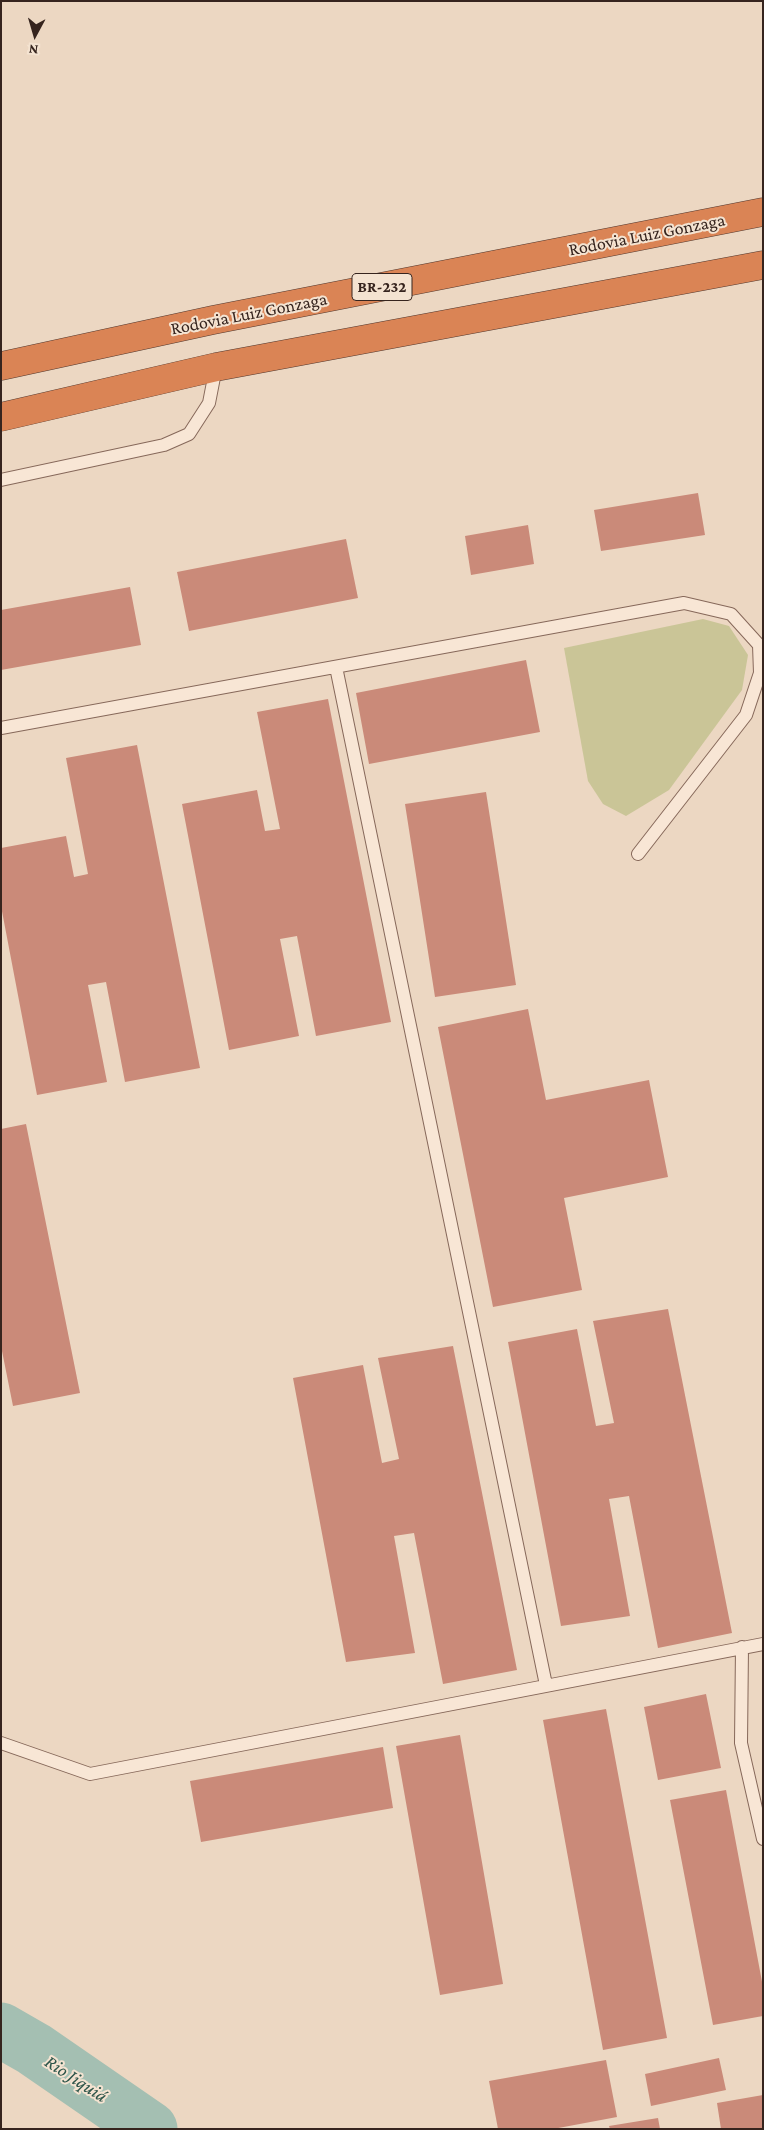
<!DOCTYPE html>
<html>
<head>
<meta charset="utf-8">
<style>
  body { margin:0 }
  #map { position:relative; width:764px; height:2130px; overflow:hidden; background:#ecd7c2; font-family:"Crimson Pro",serif }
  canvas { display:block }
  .frame { position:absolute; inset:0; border:2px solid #36241e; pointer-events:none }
  .north { position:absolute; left:10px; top:10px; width:50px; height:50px; -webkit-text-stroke:4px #f4e3d1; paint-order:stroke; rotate:186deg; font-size:14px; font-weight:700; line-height:20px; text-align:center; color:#36241e }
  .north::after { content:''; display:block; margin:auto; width:18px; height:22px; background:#36241e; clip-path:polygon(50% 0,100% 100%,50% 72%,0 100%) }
</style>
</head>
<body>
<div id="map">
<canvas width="764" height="2130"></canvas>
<div class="frame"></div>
<div class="north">N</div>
</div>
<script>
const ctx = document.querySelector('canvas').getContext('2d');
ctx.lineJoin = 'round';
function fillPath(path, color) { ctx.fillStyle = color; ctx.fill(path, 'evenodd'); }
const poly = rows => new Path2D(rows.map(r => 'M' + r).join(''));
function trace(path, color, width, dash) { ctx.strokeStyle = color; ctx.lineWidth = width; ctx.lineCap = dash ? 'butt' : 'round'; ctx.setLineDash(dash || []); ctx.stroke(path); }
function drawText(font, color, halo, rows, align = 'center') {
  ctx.font = font + ' "Crimson Pro",serif'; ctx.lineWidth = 4; ctx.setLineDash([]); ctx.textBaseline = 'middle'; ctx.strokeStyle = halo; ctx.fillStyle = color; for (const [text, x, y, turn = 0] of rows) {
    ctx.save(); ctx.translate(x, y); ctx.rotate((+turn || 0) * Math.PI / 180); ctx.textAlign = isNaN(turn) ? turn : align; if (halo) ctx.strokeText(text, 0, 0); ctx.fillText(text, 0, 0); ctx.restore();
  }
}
const green = poly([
  [703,619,729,626,748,655,742,690,669,790,626,816,603,804,588,781,564,648]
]);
const river = poly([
  [1,2030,34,2049,150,2129]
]);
const building = poly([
  [698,493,705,535,601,551,594,510],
  [528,525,534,564,471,575,465,536],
  [346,539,358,598,189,631,177,572],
  [130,587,141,645,1,670,1,610],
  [526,660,540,732,369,764,356,693],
  [328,699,391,1022,316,1036,297,936,280,939,299,1036,229,1050,182,804,257,790,265,831,280,829,257,712],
  [137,745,200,1068,125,1082,106,982,88,985,107,1082,37,1095,1,906,1,848,66,836,74,877,88,874,66,758],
  [486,792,516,985,435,997,405,804],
  [528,1009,546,1100,649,1080,668,1177,564,1198,582,1290,493,1307,438,1027],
  [26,1124,80,1393,13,1406,1,1346,1,1129],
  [668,1309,732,1633,658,1648,629,1496,609,1499,630,1616,561,1626,508,1342,577,1329,596,1426,614,1423,593,1321],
  [453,1346,517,1670,443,1684,414,1533,394,1536,415,1653,346,1662,293,1378,363,1365,382,1463,399,1459,378,1358],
  [706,1694,721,1768,658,1780,644,1707],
  [606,1709,667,2038,603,2050,543,1720],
  [460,1735,503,1984,440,1995,396,1746],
  [383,1747,393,1808,201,1842,190,1781],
  [726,1790,763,1987,763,2016,713,2025,670,1800],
  [719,2058,726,2090,651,2106,645,2074],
  [606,2060,617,2117,553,2129,498,2129,489,2081],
  [763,2095,763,2129,721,2129,717,2103],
  [658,2118,660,2129,610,2129,609,2126]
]);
const lane = poly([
  [1,480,164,445,189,434,209,403,216,367],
  [336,667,546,1685],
  [1,728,684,603,731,614,759,645,760,673,746,715,638,854],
  [742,1647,741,1743,763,1839],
  [1,1743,90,1774,763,1644]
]);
const highway = poly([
  [1,366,213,320,763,212],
  [1,417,216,367,763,265]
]);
const shields = [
  [382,287,60]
];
const shieldNames = [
  ["BR-232",382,287]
];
const streetNames = [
  ["Rodovia Luiz Gonzaga",647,235,-11],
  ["Rodovia Luiz Gonzaga",249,314,-11]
];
const waterNames = [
  ["Rio Jiquiá",76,2079,33]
];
fillPath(green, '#cac597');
trace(river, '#a4bfb2', 55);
fillPath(building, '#ca8a79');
trace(lane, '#86685a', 14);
trace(highway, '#53382e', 29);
trace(lane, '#f8e6d5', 12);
trace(highway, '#da8455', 28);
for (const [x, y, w] of shields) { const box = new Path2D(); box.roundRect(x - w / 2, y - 13.5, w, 27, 4); ctx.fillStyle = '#f4e3d1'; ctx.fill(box); trace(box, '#36241e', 1); }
drawText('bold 16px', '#36241e', null, shieldNames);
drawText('18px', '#36241e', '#f4e3d1', streetNames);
drawText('italic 19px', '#2d554a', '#f4e3d1', waterNames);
</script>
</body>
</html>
